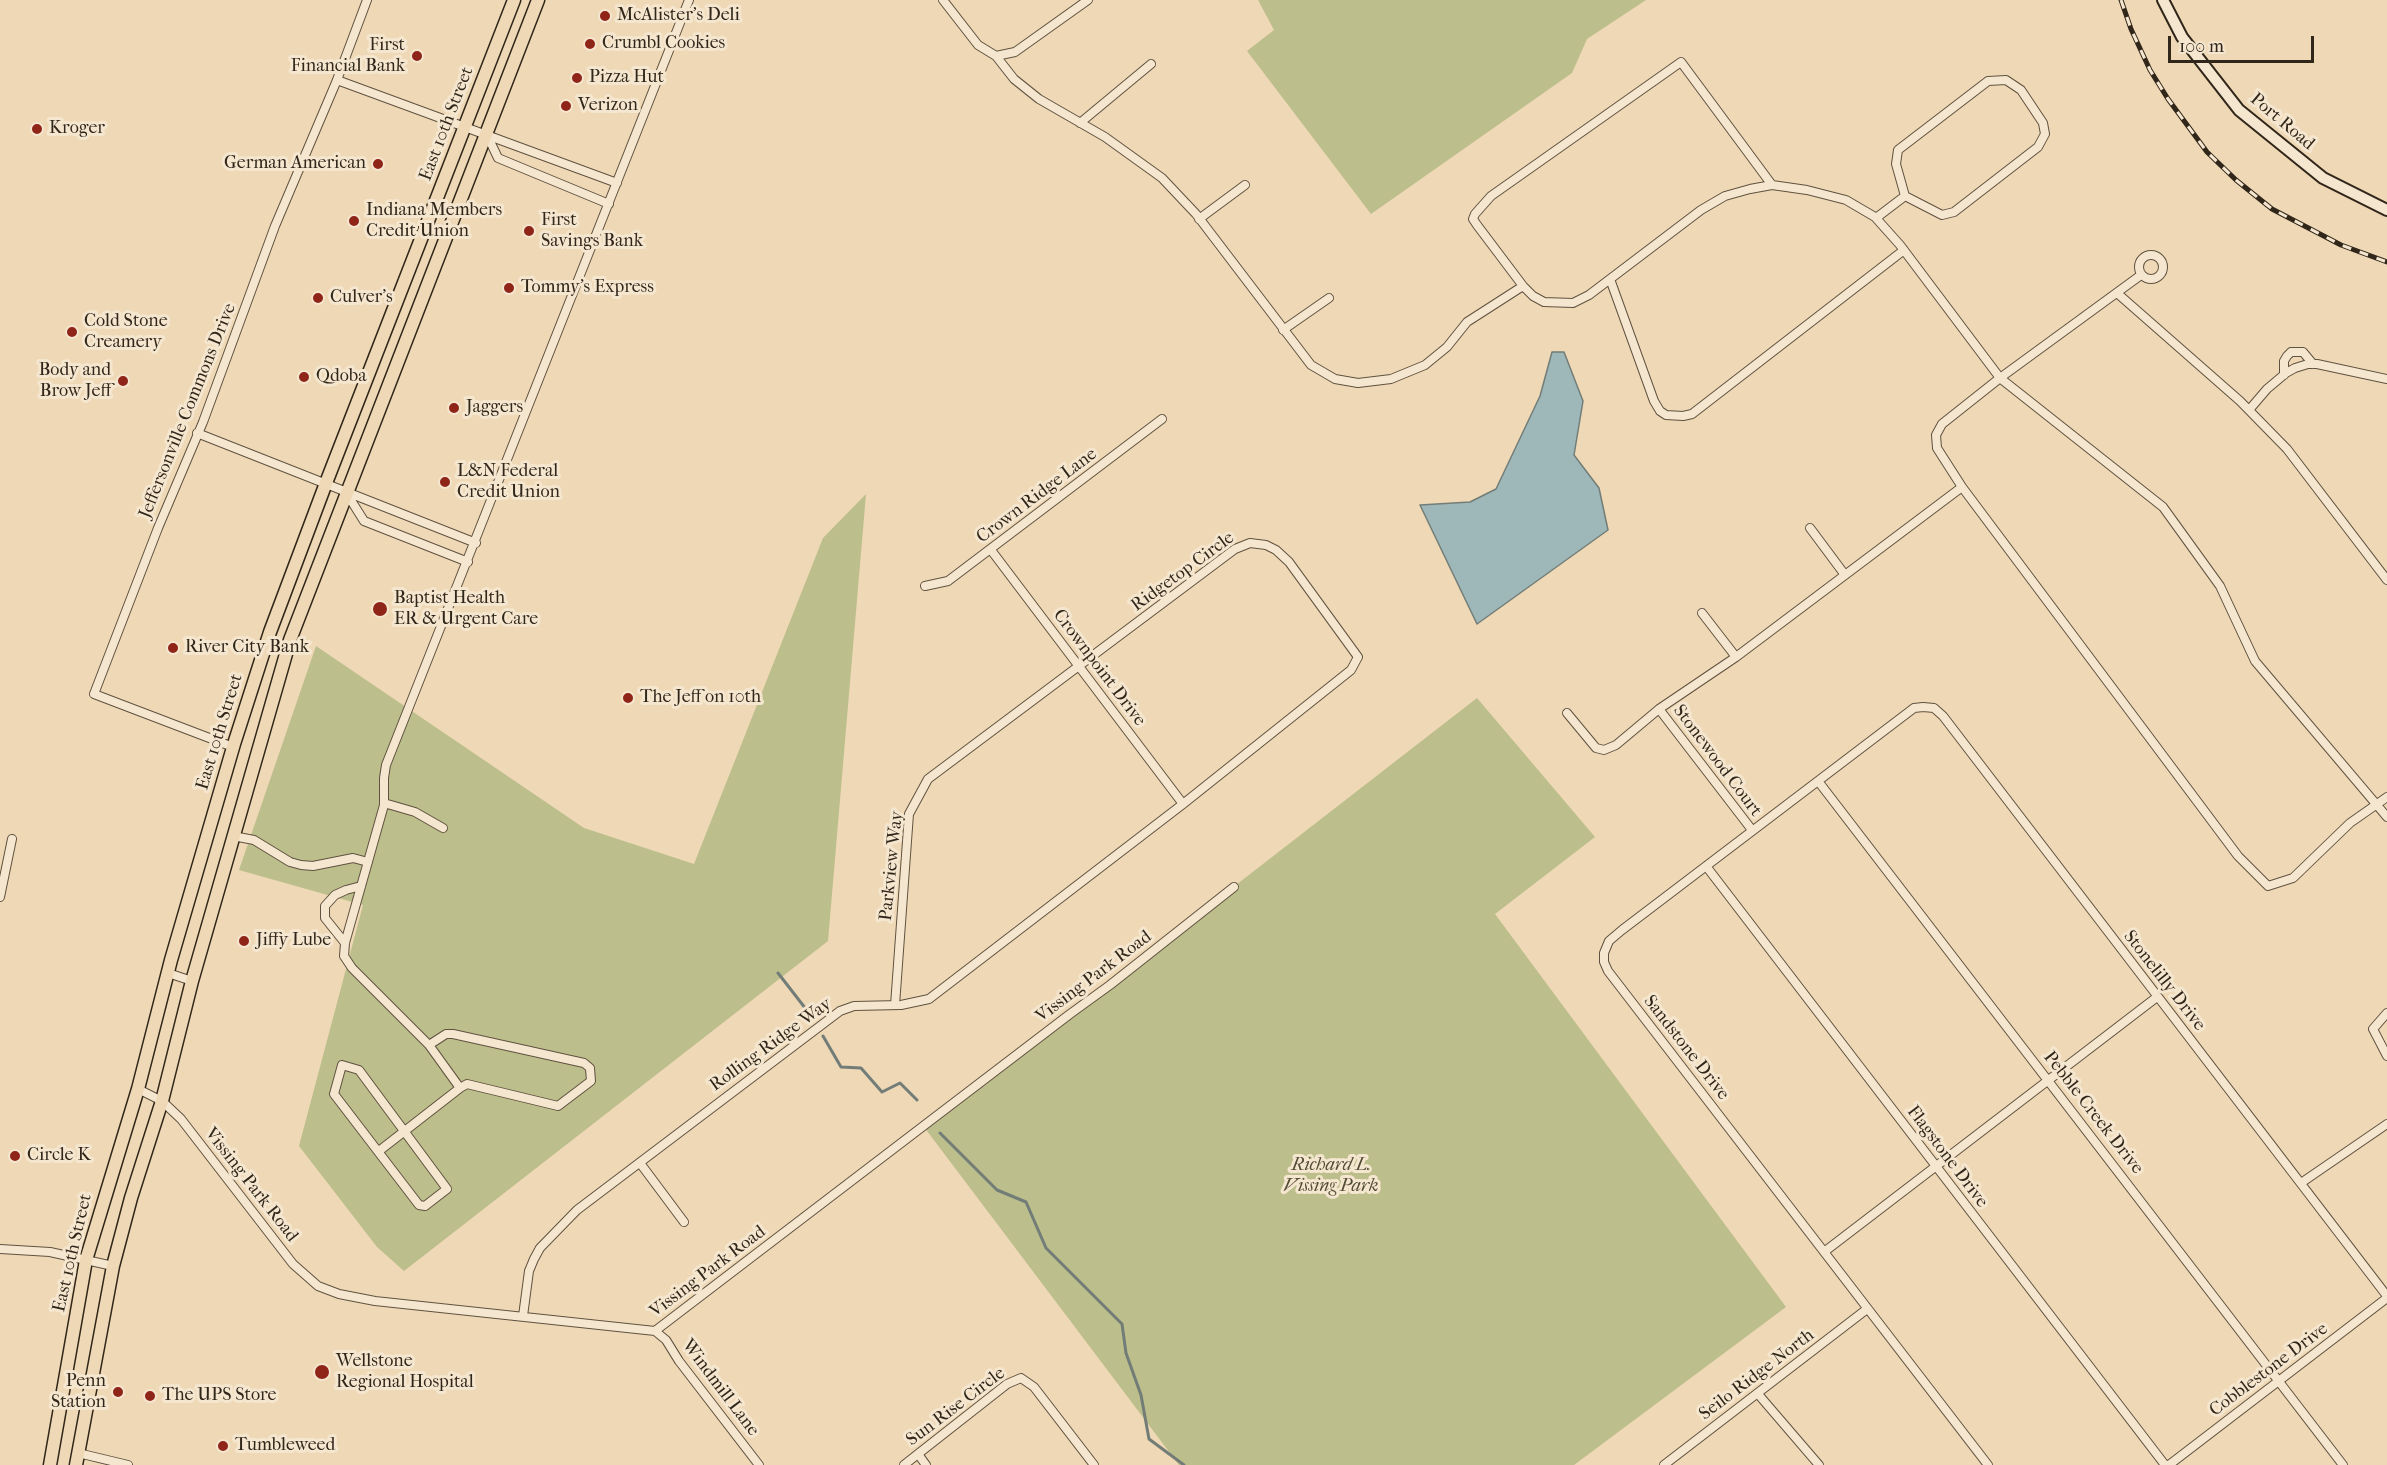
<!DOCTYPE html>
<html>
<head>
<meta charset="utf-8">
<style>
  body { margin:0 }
  #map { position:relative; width:2387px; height:1465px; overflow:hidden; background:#efd8b5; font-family:"IM FELL French Canon",serif }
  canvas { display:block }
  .scale { position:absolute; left:2168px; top:36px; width:146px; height:27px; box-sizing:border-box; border:3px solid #302619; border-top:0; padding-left:8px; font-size:18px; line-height:21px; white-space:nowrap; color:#302619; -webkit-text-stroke:4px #f5e6cf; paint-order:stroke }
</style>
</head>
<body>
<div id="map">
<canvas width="2387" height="1465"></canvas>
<div class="scale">100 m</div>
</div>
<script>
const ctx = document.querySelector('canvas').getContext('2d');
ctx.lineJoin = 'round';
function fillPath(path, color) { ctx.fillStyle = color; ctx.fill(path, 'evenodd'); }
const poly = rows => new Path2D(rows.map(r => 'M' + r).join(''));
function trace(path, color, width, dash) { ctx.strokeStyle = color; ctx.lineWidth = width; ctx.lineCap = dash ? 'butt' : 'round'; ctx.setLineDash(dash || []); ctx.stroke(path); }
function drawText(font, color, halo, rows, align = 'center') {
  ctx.font = font + ' "IM FELL French Canon",serif'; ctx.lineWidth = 6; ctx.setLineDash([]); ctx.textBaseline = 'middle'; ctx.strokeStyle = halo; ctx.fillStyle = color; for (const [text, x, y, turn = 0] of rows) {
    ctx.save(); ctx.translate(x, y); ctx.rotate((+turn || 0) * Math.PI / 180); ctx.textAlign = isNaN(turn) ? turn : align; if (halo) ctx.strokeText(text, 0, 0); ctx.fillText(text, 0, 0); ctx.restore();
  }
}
const green = poly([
  [1258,0,1646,0,1587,39,1572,73,1371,214,1247,51,1274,30],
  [866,494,828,941,404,1271,377,1247,299,1146,363,905,239,870,316,646,584,828,694,864,823,538],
  [1477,698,1595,837,1495,914,1786,1307,1574,1465,1179,1465,924,1127]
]);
const water = poly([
  [1552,352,1564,352,1583,401,1574,455,1599,488,1608,530,1477,624,1420,505,1470,502,1496,489,1540,396,1552,352]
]);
const stream = poly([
  [778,973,809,1013],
  [823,1036,841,1067,861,1068,882,1092,900,1083,917,1100],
  [940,1133,997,1190,1026,1202,1046,1248,1122,1324,1126,1353,1141,1395,1149,1439,1184,1465]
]);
const minor = poly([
  [943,0,978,45,996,56,1015,52,1088,0],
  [996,56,1014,79,1039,99,1105,137,1162,178,1196,214,1311,365,1335,379,1358,383,1391,379,1425,365,1447,347,1467,322,1523,286,1477,225,1473,219,1475,214,1491,196,1681,62,1772,185],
  [337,80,617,183],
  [1080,123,1151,64],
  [487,135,498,158,609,204],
  [1876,218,1905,196,1896,164,1898,150,1988,81,2006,80,2021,90,2043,123,2045,134,2038,147,1954,212,1942,215,1905,196],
  [1199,219,1245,185],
  '2139 267a12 12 0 1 1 24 0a12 12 0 1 1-24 0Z',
  [2141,275,2000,378,2163,507,2220,586,2255,661,2387,817],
  [1610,279,1654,401,1660,411,1666,415,1683,416,1692,414,1904,250],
  [1523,286,1533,296,1544,302,1573,303,1589,295,1701,210,1725,196,1750,189,1772,185,1807,190,1846,200,1875,217,1900,245,2000,378,1942,424,1936,435,1937,448,1962,487],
  [2117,293,2240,401,2287,449,2387,580],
  [1283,330,1329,298],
  [2284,375,2284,361,2287,356,2291,352,2303,352,2313,364],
  [2249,410,2267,389,2286,373,2295,368,2308,364,2317,364,2387,379],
  [197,433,476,543],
  [347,494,364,521,468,562],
  [1810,528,1845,575],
  [991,550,1183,804],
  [925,586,948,581,1162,419],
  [1702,613,1736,657],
  [1659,709,1752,830],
  [1567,713,1596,748,1604,750,1616,745,1659,709,1736,657,1962,487,2238,856,2268,886,2293,878,2350,823,2387,797],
  [233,747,94,694,158,528,203,422,275,226,337,80,367,0],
  [1818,781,2343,1465],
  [384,803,415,812,443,828],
  [233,836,254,840,290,862,301,865,313,866,353,858,368,862],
  [1706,866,2165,1465],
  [0,897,12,839],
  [345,943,325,918,325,906,335,895,346,890,361,886],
  [168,973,192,981],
  [2387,1013,2373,1029,2387,1056],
  [429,1045,446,1034,453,1034,584,1063,590,1068,591,1081,558,1106,467,1084,460,1088],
  [342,1065,359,1070,447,1189,425,1206,419,1205,334,1094,342,1065],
  [138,1089,162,1101,181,1119,293,1264,318,1286,339,1294,375,1301,655,1331,1070,1014,1110,985,1234,887],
  [379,1151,460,1088,429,1045,352,968,344,956,345,943,384,805,384,778,386,765,689,0],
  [640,1163,684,1222],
  [2301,1183,2387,1124],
  [0,1249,50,1252,113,1266],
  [1824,1252,2157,997],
  [523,1316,529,1271,534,1259,540,1248,577,1210,840,1011,854,1006,901,1005,929,999,1183,804,1351,670,1358,657,1289,562,1276,550,1266,545,1250,543,1235,549,928,779,909,814,895,1005],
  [655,1331,666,1340,679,1361,759,1465],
  [1758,1394,1819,1465],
  [78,1453,128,1465],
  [918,1454,926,1465],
  [904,1465,1007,1384,1021,1378,1034,1387,1094,1465],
  [1664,1465,1867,1309],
  [1988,1465,1608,971,1604,962,1604,953,1609,941,1622,930,1914,708,1923,707,1934,708,1943,716,2387,1296],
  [2169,1465,2387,1298]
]);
const secondary = poly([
  [2163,0,2182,37,2239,110,2323,178,2387,210]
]);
const primary = poly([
  [50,1465,86,1260,138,1089,171,960,234,744,270,632,326,483,514,0],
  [76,1465,113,1266,131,1198,162,1101,192,981,290,640,538,0]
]);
const rail = poly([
  [2121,0,2131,29,2150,70,2168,99,2207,152,2236,180,2272,209,2341,245,2387,262]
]);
const markers = [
  [605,16,6,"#8f2418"],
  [590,44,6,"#8f2418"],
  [417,56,6,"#8f2418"],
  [577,78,6,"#8f2418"],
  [566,106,6,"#8f2418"],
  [37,129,6,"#8f2418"],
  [378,164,6,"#8f2418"],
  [354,221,6,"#8f2418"],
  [529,231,6,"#8f2418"],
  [509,288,6,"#8f2418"],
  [318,298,6,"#8f2418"],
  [72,332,6,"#8f2418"],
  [304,377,6,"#8f2418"],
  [123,381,6,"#8f2418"],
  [454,408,6,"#8f2418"],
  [445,482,6,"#8f2418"],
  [380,609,8,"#8f2418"],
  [173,648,6,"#8f2418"],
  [628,698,6,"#8f2418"],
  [244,941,6,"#8f2418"],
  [15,1156,6,"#8f2418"],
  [322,1372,8,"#8f2418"],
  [118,1392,6,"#8f2418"],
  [150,1396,6,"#8f2418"],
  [223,1446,6,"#8f2418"]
];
const poiNames = [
  ["McAlister's Deli",617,16],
  ["Crumbl Cookies",602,44],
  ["First",405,46,"right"],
  ["Financial Bank",405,67,"right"],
  ["Pizza Hut",589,78],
  ["Verizon",578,106],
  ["Kroger",49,129],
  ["German American",366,164,"right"],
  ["Indiana Members",366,211],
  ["Credit Union",366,232],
  ["First",541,221],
  ["Savings Bank",541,242],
  ["Tommy's Express",521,288],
  ["Culver's",330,298],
  ["Cold Stone",84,322],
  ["Creamery",84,343],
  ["Body and",111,371,"right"],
  ["Brow Jeff",111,392,"right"],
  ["Qdoba",316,377],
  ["Jaggers",466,408],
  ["L&N Federal",457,472],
  ["Credit Union",457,493],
  ["Baptist Health",394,599],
  ["ER & Urgent Care",394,620],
  ["River City Bank",185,648],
  ["The Jeff on 10th",640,698],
  ["Jiffy Lube",256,941],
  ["Circle K",27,1156],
  ["Wellstone",336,1362],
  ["Regional Hospital",336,1383],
  ["Penn",106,1382,"right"],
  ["Station",106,1403,"right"],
  ["The UPS Store",162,1396],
  ["Tumbleweed",235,1446]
];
const streetNames = [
  ["Port Road",2282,122,40],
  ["East 10th Street",447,124,-69],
  ["Jeffersonville Commons Drive",188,411,-68],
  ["Crown Ridge Lane",1037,496,-37],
  ["Ridgetop Circle",1183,572,-36],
  ["Crownpoint Drive",1099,668,53],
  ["East 10th Street",220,732,-73],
  ["Stonewood Court",1717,761,53],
  ["Parkview Way",892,866,-84],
  ["Vissing Park Road",1094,977,-37],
  ["Stonelilly Drive",2164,981,52],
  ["Rolling Ridge Way",771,1045,-36],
  ["Sandstone Drive",1686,1048,52],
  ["Pebble Creek Drive",2093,1113,52],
  ["Flagstone Drive",1947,1157,53],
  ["Vissing Park Road",251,1185,52],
  ["East 10th Street",73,1253,-77],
  ["Vissing Park Road",708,1272,-37],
  ["Cobblestone Drive",2269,1370,-37],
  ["Seilo Ridge North",1757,1375,-37],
  ["Windmill Lane",720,1388,53],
  ["Sun Rise Circle",956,1407,-37]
];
const parkNames = [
  ["Richard L.",1331,1166],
  ["Vissing Park",1331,1187]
];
fillPath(green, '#bcbe8c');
fillPath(water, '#9eb7b8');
trace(water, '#727d78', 1.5);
trace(stream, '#727d78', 3);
trace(minor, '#605240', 10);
trace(secondary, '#302619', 14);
trace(primary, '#302619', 15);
trace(minor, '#f5e6cf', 8);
trace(secondary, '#f5e6cf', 10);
trace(primary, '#efd8b5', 12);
trace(rail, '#302619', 5);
trace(rail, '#f5e6cf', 3, [9]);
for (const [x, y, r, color] of markers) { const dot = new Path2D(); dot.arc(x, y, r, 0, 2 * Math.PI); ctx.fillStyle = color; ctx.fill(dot); trace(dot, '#f5e6cf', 2); }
drawText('18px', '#302619', '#f5e6cf', poiNames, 'left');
drawText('18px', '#302619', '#f5e6cf', streetNames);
drawText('italic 18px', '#534c36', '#f5e6cf', parkNames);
</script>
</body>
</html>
